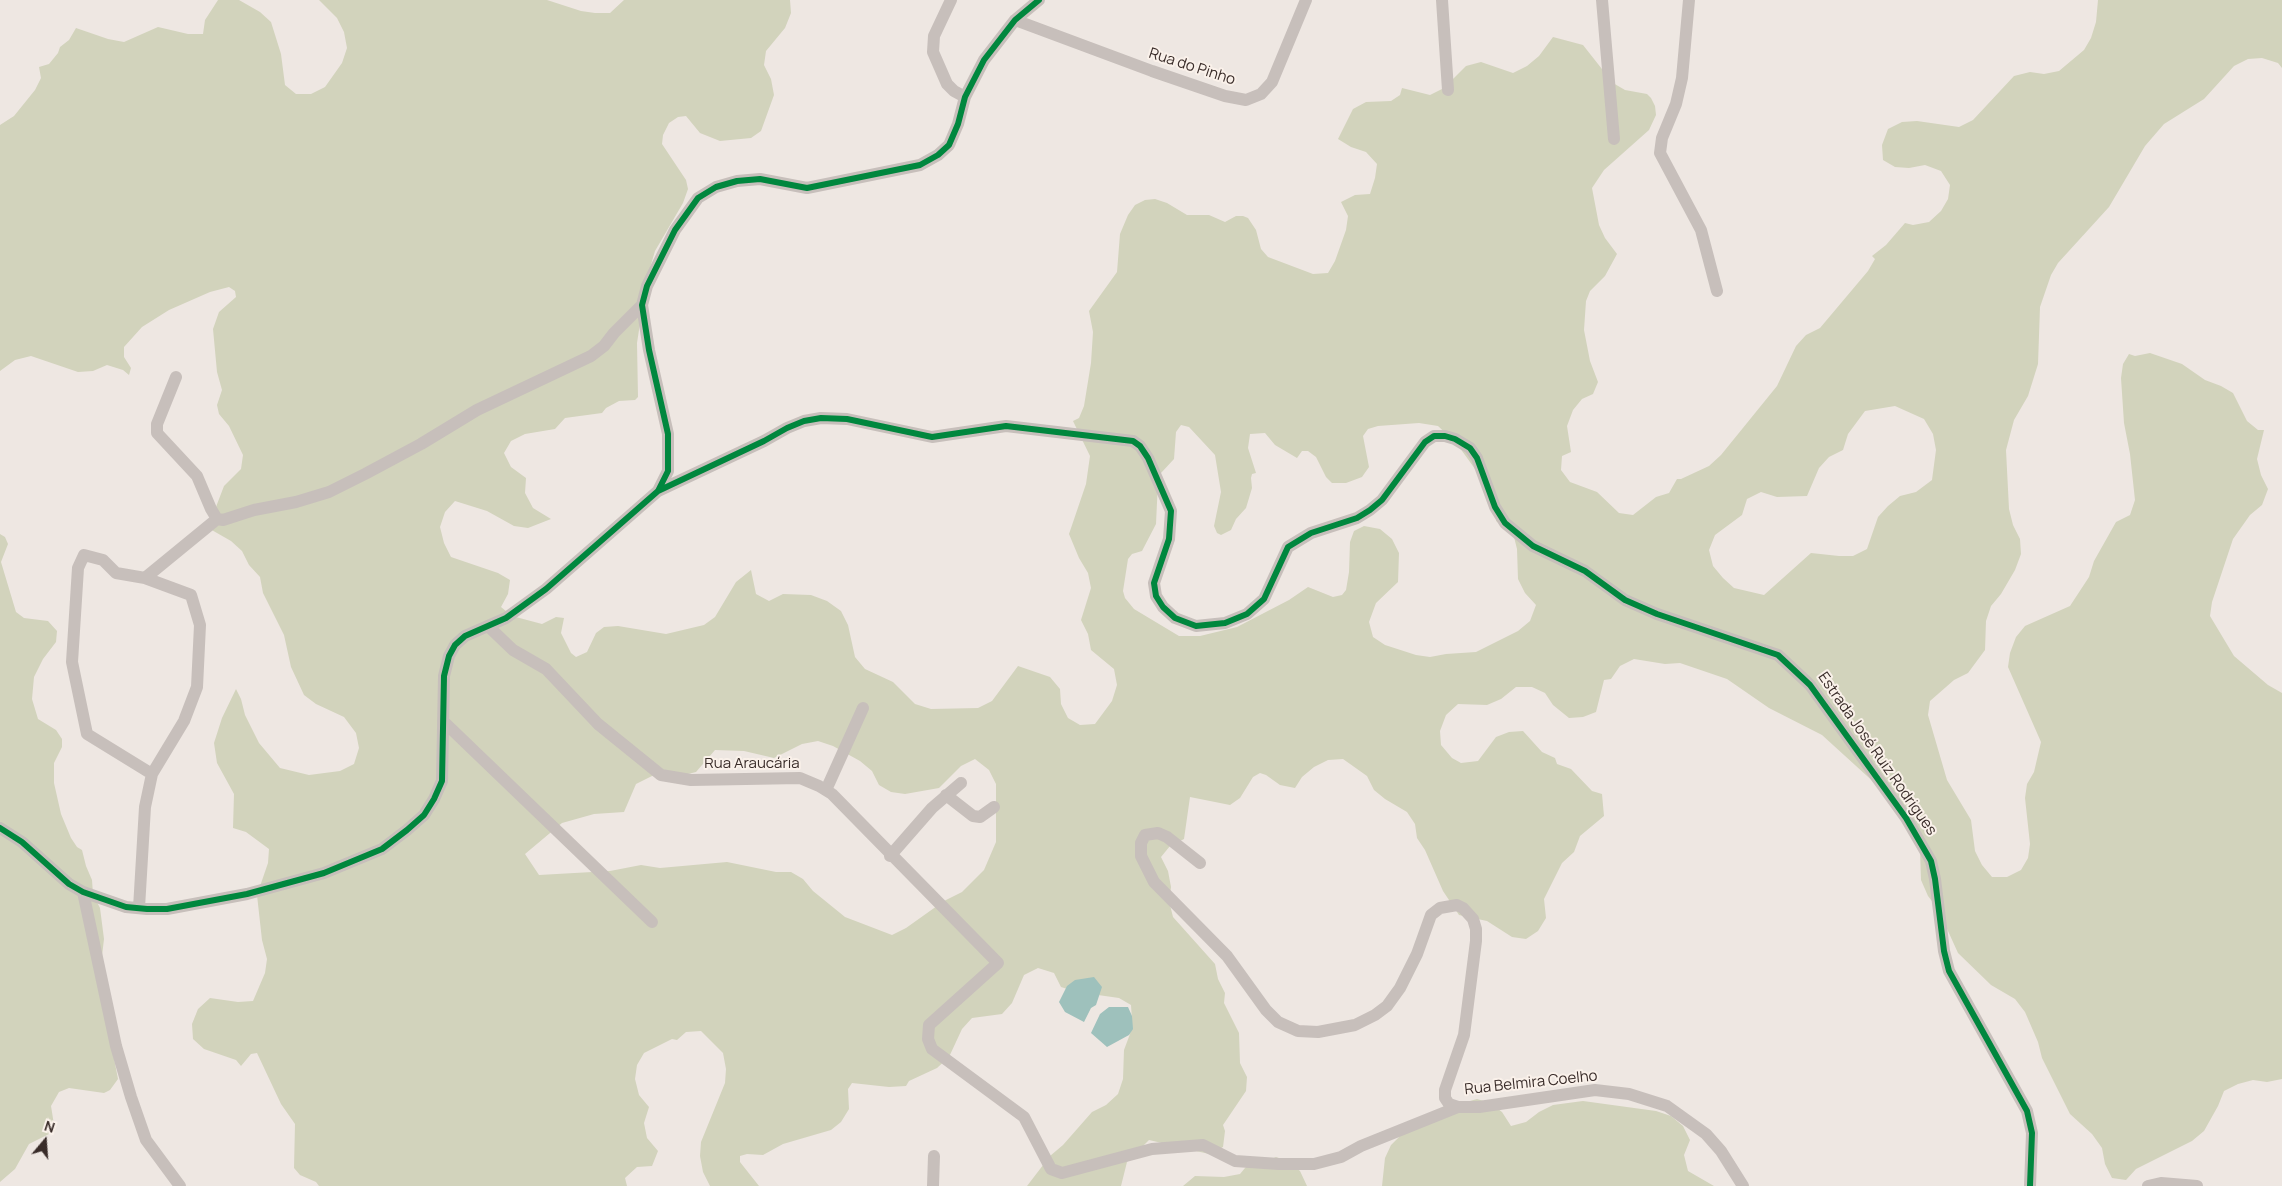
<!DOCTYPE html>
<html>
<head>
<meta charset="utf-8">
<style>
  body { margin:0 }
  #map { position:relative; width:2282px; height:1186px; overflow:hidden; background:#eee7e2; font-family:Manrope,sans-serif }
  canvas { display:block }
  .north { position:absolute; left:20px; top:1116px; width:50px; height:50px; -webkit-text-stroke:4px #faf1ea; paint-order:stroke; rotate:18deg; font-size:14px; font-weight:700; line-height:20px; text-align:center; color:#392c29 }
  .north::after { content:''; display:block; margin:auto; width:18px; height:22px; background:#392c29; clip-path:polygon(50% 0,100% 100%,50% 72%,0 100%) }
</style>
</head>
<body>
<div id="map">
<canvas width="2282" height="1186"></canvas>
<div class="north">N</div>
</div>
<script>
const ctx = document.querySelector('canvas').getContext('2d');
ctx.lineJoin = 'round';
function fillPath(path, color) { ctx.fillStyle = color; ctx.fill(path, 'evenodd'); }
const poly = rows => new Path2D(rows.map(r => 'M' + r).join(''));
function trace(path, color, width, dash) { ctx.strokeStyle = color; ctx.lineWidth = width; ctx.lineCap = dash ? 'butt' : 'round'; ctx.setLineDash(dash || []); ctx.stroke(path); }
function drawText(font, color, halo, rows, align = 'center') {
  ctx.font = font + ' Manrope,sans-serif'; ctx.lineWidth = 4; ctx.setLineDash([]); ctx.textBaseline = 'middle'; ctx.strokeStyle = halo; ctx.fillStyle = color; for (const [text, x, y, turn = 0] of rows) {
    ctx.save(); ctx.translate(x, y); ctx.rotate((+turn || 0) * Math.PI / 180); ctx.textAlign = isNaN(turn) ? turn : align; if (halo) ctx.strokeText(text, 0, 0); ctx.fillText(text, 0, 0); ctx.restore();
  }
}
const green = poly([
  [218,0,239,0,260,12,271,22,281,54,285,85,296,94,311,94,325,87,342,63,347,48,344,32,337,18,319,0,547,0,581,11,595,13,610,13,624,0,790,0,791,13,785,28,766,51,764,65,771,79,774,95,761,131,751,138,720,141,700,133,686,116,678,117,669,123,663,135,662,144,686,180,688,189,683,203,655,251,647,278,637,343,638,397,635,400,619,401,606,408,602,413,565,418,555,429,525,434,511,441,504,453,511,467,526,478,525,493,533,508,551,519,528,528,514,526,487,511,455,501,445,512,440,527,444,543,451,557,498,573,510,580,508,594,501,607,512,616,542,624,556,617,564,618,561,633,571,653,576,657,587,652,596,633,604,627,618,626,666,634,704,625,715,617,736,582,751,570,756,594,769,601,783,594,811,595,827,601,841,611,848,625,855,657,865,669,893,682,915,704,931,709,978,708,992,701,1018,666,1050,677,1060,689,1061,704,1068,718,1080,725,1095,724,1112,701,1117,685,1114,669,1091,650,1088,634,1081,620,1091,588,1088,573,1079,558,1069,534,1086,484,1090,456,1073,421,1079,418,1084,406,1091,363,1093,332,1089,311,1117,272,1120,234,1128,215,1135,205,1145,200,1155,199,1167,203,1187,215,1209,215,1225,222,1236,216,1243,216,1248,218,1256,230,1261,249,1268,257,1313,274,1328,273,1335,261,1346,230,1348,216,1341,202,1355,195,1370,194,1375,178,1377,164,1366,152,1351,147,1338,139,1353,109,1366,102,1391,101,1400,95,1402,88,1430,95,1444,88,1466,66,1481,62,1513,73,1527,66,1539,56,1553,37,1583,45,1613,83,1625,90,1647,94,1651,98,1655,106,1656,115,1649,130,1604,170,1592,188,1599,225,1605,238,1617,254,1605,276,1590,291,1586,301,1584,330,1590,361,1598,382,1593,394,1582,399,1573,410,1567,426,1571,452,1562,456,1561,470,1570,482,1597,492,1619,513,1633,515,1656,497,1669,493,1677,479,1681,479,1709,466,1721,455,1777,386,1796,346,1806,335,1820,328,1868,271,1875,259,1872,256,1886,245,1905,223,1913,225,1929,222,1941,211,1948,199,1950,185,1941,171,1925,165,1909,168,1895,167,1883,160,1882,145,1888,129,1902,122,1917,121,1959,127,1973,120,2014,76,2030,72,2044,74,2059,71,2084,50,2091,38,2096,22,2098,0,2282,0,2282,68,2278,63,2262,58,2248,59,2234,66,2204,99,2164,124,2145,146,2109,207,2058,263,2051,275,2040,307,2038,364,2028,396,2014,420,2006,450,2009,509,2013,525,2020,539,2021,554,2015,570,2001,594,1991,606,1986,621,1985,650,1968,673,1954,680,1930,701,1928,715,1947,780,1971,820,1975,851,1982,865,1992,877,2007,877,2021,870,2028,858,2030,844,2025,798,2027,784,2034,772,2041,742,2008,667,2010,653,2016,637,2025,626,2070,606,2089,577,2094,561,2116,522,2130,515,2135,500,2130,454,2124,423,2121,378,2123,364,2129,354,2135,356,2150,353,2182,364,2205,380,2221,386,2233,393,2247,421,2258,430,2264,430,2257,459,2261,475,2268,489,2262,505,2250,515,2233,539,2212,602,2210,616,2234,656,2268,685,2282,693,2282,1079,2267,1082,2253,1080,2238,1084,2224,1091,2218,1106,2204,1131,2192,1141,2136,1169,2126,1180,2112,1178,2105,1164,2102,1148,2092,1134,2070,1114,2042,1058,2038,1042,2025,1012,2015,999,1991,985,1958,953,1938,909,1928,896,1921,880,1920,850,1889,796,1822,735,1769,708,1727,679,1680,663,1665,664,1634,659,1620,666,1611,679,1604,680,1596,712,1583,717,1569,718,1553,705,1545,693,1532,687,1516,687,1501,699,1487,705,1458,704,1446,715,1440,731,1441,745,1452,758,1461,763,1478,761,1496,737,1509,732,1523,731,1542,752,1555,758,1557,764,1571,769,1592,791,1602,794,1604,816,1580,836,1574,852,1562,863,1544,899,1546,918,1538,931,1526,939,1512,937,1487,921,1459,915,1443,891,1425,850,1417,838,1415,824,1407,812,1385,799,1374,790,1367,776,1343,759,1328,760,1314,767,1302,777,1295,788,1280,785,1266,775,1260,773,1253,777,1240,798,1230,805,1190,797,1184,839,1170,846,1161,857,1168,871,1171,887,1169,901,1173,917,1215,964,1218,979,1225,993,1224,1003,1239,1033,1240,1063,1247,1077,1246,1091,1223,1125,1225,1131,1223,1147,1209,1154,1149,1140,1127,1162,1121,1186,1027,1186,1050,1156,1063,1145,1092,1112,1106,1105,1118,1094,1123,1079,1124,1050,1130,1034,1132,1020,1131,1005,1119,998,1077,992,1061,987,1054,973,1038,968,1024,975,1012,1003,1002,1014,972,1018,962,1029,949,1057,937,1068,909,1081,906,1086,889,1087,852,1083,848,1089,849,1109,841,1122,831,1130,783,1144,763,1155,747,1154,740,1156,740,1162,759,1186,710,1186,703,1172,700,1156,701,1142,725,1083,726,1069,723,1053,701,1031,686,1032,677,1040,672,1039,644,1053,637,1065,635,1079,639,1095,649,1107,644,1123,647,1138,658,1151,652,1166,637,1167,625,1178,627,1186,319,1186,316,1182,300,1175,294,1168,295,1124,281,1104,257,1053,251,1054,241,1066,236,1060,204,1049,193,1039,192,1024,198,1009,210,998,238,1002,253,1001,265,973,267,959,262,940,257,895,268,863,269,849,246,832,233,828,234,794,217,763,214,743,222,718,236,689,241,699,245,715,259,743,280,768,309,775,340,771,354,764,359,748,356,733,344,717,316,704,304,695,291,667,284,635,263,593,260,577,249,565,242,551,231,541,210,529,211,520,224,486,241,469,243,455,229,426,219,414,217,405,222,390,217,372,213,329,219,312,236,297,235,291,229,287,210,292,169,310,142,327,124,347,124,357,131,368,129,375,123,370,107,365,93,371,78,372,31,356,15,360,0,371,0,125,14,116,35,90,41,78,39,67,49,64,58,53,60,47,69,40,76,28,108,39,124,42,158,27,188,34,203,34,205,20],
  [1895,406,1924,419,1933,434,1936,450,1932,480,1916,492,1900,496,1888,506,1878,517,1867,549,1853,556,1839,556,1811,553,1764,595,1734,588,1723,578,1713,566,1709,550,1715,535,1742,515,1747,499,1761,492,1777,497,1807,496,1819,468,1829,457,1843,450,1848,434,1865,411],
  [1419,423,1438,426,1457,444,1483,480,1496,512,1496,521,1513,533,1517,549,1518,579,1525,593,1536,605,1530,621,1518,631,1476,652,1446,654,1430,657,1416,655,1385,645,1373,637,1369,622,1376,603,1398,582,1399,553,1392,539,1380,529,1364,526,1354,531,1350,542,1349,572,1346,590,1342,595,1333,597,1308,587,1289,600,1237,627,1200,636,1179,636,1134,609,1125,598,1123,591,1128,559,1132,554,1142,551,1156,524,1158,481,1161,473,1174,459,1176,432,1181,425,1189,427,1215,455,1221,492,1214,526,1217,533,1221,535,1231,530,1236,519,1246,508,1252,488,1251,478,1252,474,1256,473,1248,448,1250,434,1265,433,1275,445,1297,458,1302,451,1308,451,1316,457,1326,477,1332,483,1346,483,1362,477,1369,467,1363,436,1368,429,1378,426],
  [818,741,833,746,860,761,872,771,879,785,891,792,905,794,939,788,961,766,975,759,989,770,996,784,996,842,984,870,962,892,944,901,906,928,892,935,845,917,813,891,803,879,791,872,776,872,727,862,660,868,641,865,610,871,539,875,525,854,562,823,594,814,624,812,636,784,664,770,680,776,696,772,715,750,744,751,774,758,802,744],
  [0,534,5,537,8,544,1,562,16,612,24,618,48,621,57,631,56,642,43,659,34,677,32,699,38,719,56,730,62,739,62,747,54,763,54,783,61,814,71,838,77,847,82,850,86,866,92,880,93,894,100,908,104,939,99,981,118,1079,110,1090,104,1093,69,1088,59,1092,51,1106,55,1131,29,1144,15,1169,0,1182],
  [1477,1099,1490,1103,1502,1112,1511,1126,1526,1122,1539,1112,1553,1105,1583,1101,1656,1111,1671,1116,1683,1126,1690,1140,1684,1155,1688,1171,1714,1186,1382,1186,1385,1158,1391,1145,1401,1135,1463,1103],
  [1276,1157,1289,1162,1300,1171,1307,1186,1183,1186,1195,1176,1224,1177,1240,1174,1250,1162,1263,1163]
]);
const water = poly([
  [1094,977,1102,987,1096,1005,1091,1008,1084,1022,1065,1012,1059,1002,1067,986,1075,980],
  [1109,1007,1128,1007,1132,1016,1133,1029,1129,1035,1107,1047,1091,1033,1100,1014]
]);
const minor = poly([
  [951,0,934,36,933,52,947,84,954,91,965,97],
  [1442,0,1448,90],
  [1602,0,1614,139],
  [1689,0,1682,78,1676,104,1662,138,1660,153,1701,230,1717,291],
  [1015,20,1152,71,1225,96,1246,100,1261,94,1272,82,1306,0],
  [176,377,157,424,157,433,197,476,211,509,217,519,223,520,254,510,296,502,329,492,365,474,421,444,477,410,591,356,604,346,614,333,642,305],
  [658,491,764,441,787,428,804,421,821,418,847,419,932,437,1006,426,1133,441,1140,446,1148,458,1171,511,1169,539,1154,583,1156,596,1163,607,1175,618,1196,626,1225,623,1247,614,1264,599,1288,547,1311,533,1357,518,1370,510,1382,500,1425,442,1434,436,1445,436,1455,439,1470,448,1477,458,1495,507,1505,523,1533,546,1585,571,1625,600,1657,614,1778,655,1810,685,1906,818,1931,861,1935,879,1944,951,1949,971,2027,1111,2032,1133,2030,1186],
  [145,578,217,519],
  [488,626,513,650,546,669,598,724,661,775,691,780,800,778,819,786,832,794,998,963,929,1025,928,1039,932,1049,1024,1117,1051,1169,1062,1173,1152,1149,1203,1145,1235,1161,1279,1164,1314,1164,1341,1157,1361,1146,1458,1107],
  [443,721,652,922],
  [826,790,863,708],
  [946,795,973,816,980,817,994,807],
  [0,828,22,842,69,884,83,892,126,907,147,909,167,909,247,894,324,873,382,849,407,830,424,815,434,799,442,781,444,676,449,656,455,645,465,636,506,618,546,589,658,491,668,471,668,434,649,350,642,305,647,286,675,230,698,198,716,187,737,181,760,179,807,188,920,165,938,155,949,145,958,124,965,97,984,60,1015,20,1039,0],
  [890,856,932,808,961,783],
  [1200,863,1167,837,1158,833,1145,835,1141,843,1141,856,1154,882,1227,956,1266,1010,1278,1022,1298,1031,1318,1032,1355,1025,1375,1015,1387,1006,1400,988,1417,954,1431,915,1440,908,1457,905,1463,908,1473,919,1476,929,1476,941,1464,1035,1445,1090,1445,1098,1449,1104,1458,1107,1479,1107,1595,1090,1629,1094,1667,1106,1706,1134,1721,1151,1743,1186],
  [83,892,116,1046,131,1097,146,1140,180,1186],
  [139,908,145,807,152,774,184,721,197,687,200,625,191,595,145,578,116,573,103,560,84,555,78,568,72,662,87,734,152,774],
  [933,1186,934,1156],
  [2148,1186,2161,1183,2197,1186]
]);
const cycleway = poly([
  [658,491,764,441,787,428,804,421,821,418,847,419,932,437,1006,426,1133,441,1140,446,1148,458,1171,511,1169,539,1154,583,1156,596,1163,607,1175,618,1196,626,1225,623,1247,614,1264,599,1288,547,1311,533,1357,518,1370,510,1382,500,1425,442,1434,436,1445,436,1455,439,1470,448,1477,458,1495,507,1505,523,1533,546,1585,571,1625,600,1657,614,1778,655,1810,685,1906,818,1931,861,1935,879,1944,951,1949,971,2027,1111,2032,1133,2030,1186],
  [0,828,22,842,69,884,83,892,126,907,147,909,167,909,247,894,324,873,382,849,407,830,424,815,434,799,442,781,444,676,449,656,455,645,465,636,506,618,546,589,658,491,668,471,668,434,649,350,642,305,647,286,675,230,698,198,716,187,737,181,760,179,807,188,920,165,938,155,949,145,958,124,965,97,984,60,1015,20,1039,0]
]);
const streetNames = [
  ["Rua do Pinho",1192,67,18],
  ["Estrada José Ruiz Rodrigues",1877,754,55],
  ["Rua Araucária",752,764],
  ["Rua Belmira Coelho",1531,1083,-6]
];
fillPath(green, '#d2d3bc');
fillPath(water, '#9ec1bc');
trace(minor, '#c7bfbb', 12);
trace(cycleway, '#00873e', 6);
drawText('15px', '#392c29', '#faf1ea', streetNames);
</script>
</body>
</html>
